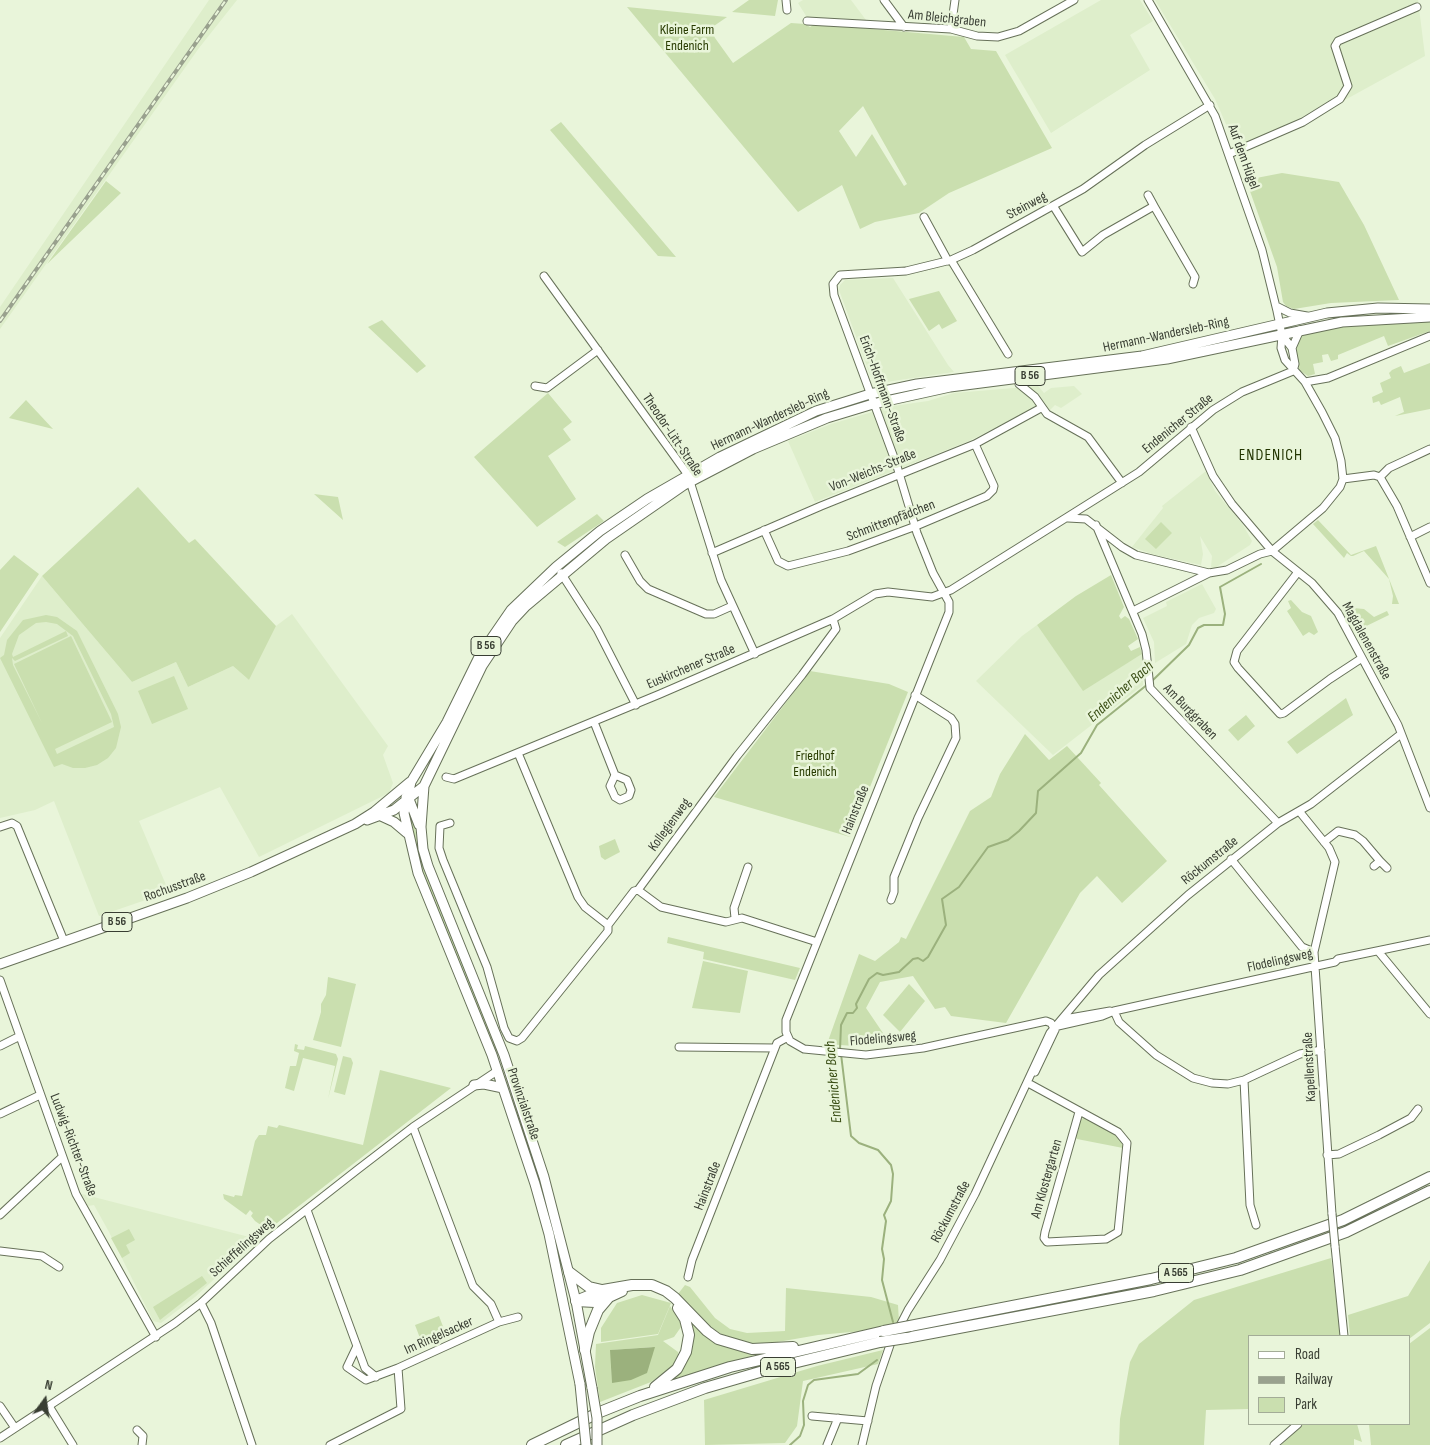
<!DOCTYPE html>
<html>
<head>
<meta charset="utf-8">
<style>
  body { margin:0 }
  #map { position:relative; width:1430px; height:1445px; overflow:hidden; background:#e9f5da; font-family:"Sofia Sans Condensed",sans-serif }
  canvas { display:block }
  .legend { position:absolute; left:1248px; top:1335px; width:162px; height:90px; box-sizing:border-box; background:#e9f5da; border:1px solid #a3ac97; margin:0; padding:6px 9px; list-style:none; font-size:15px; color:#393e33 }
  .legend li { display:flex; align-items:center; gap:10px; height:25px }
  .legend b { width:25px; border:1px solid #a3ac97 }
  .north { position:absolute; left:20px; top:1375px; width:50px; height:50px; -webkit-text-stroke:4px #e9f5da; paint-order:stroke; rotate:14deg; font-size:14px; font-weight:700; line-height:20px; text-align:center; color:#393e33 }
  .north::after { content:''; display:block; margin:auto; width:18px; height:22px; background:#393e33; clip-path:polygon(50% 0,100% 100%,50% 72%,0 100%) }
</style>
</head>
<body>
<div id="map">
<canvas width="1430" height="1445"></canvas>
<ul class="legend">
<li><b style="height:6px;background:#fff"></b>Road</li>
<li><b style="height:6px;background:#99a18e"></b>Railway</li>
<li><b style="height:14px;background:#cadfaf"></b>Park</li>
</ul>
<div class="north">N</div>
</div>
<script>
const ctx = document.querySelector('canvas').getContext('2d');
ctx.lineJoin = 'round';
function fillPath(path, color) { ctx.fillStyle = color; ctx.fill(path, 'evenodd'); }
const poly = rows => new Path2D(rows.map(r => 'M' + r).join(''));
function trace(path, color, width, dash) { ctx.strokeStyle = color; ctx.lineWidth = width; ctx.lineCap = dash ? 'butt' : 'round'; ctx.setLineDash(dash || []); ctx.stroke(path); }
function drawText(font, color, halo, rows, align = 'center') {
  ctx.font = font + ' "Sofia Sans Condensed",sans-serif'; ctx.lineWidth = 5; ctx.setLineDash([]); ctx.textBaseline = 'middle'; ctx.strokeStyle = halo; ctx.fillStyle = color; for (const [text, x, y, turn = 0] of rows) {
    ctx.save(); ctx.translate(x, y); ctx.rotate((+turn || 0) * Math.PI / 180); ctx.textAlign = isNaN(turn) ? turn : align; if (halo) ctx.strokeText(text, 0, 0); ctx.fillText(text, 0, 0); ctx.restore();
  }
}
const built = poly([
  [209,0,237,0,199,48,0,329,0,307],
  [803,0,851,0,866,20,808,19,798,3],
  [1101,0,1140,0,1153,21,1130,35,1150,70,1051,133,1005,55],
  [1155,0,1418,0,1425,56,1343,101,1340,94,1291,124,1236,147,1215,99],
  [893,278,948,365,954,372,886,382,876,379,870,375,839,290,840,285,845,280],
  [1038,386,1044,393,1051,388,1074,386,1082,394,1061,408,1055,405,1049,411,1045,403,969,441,815,502,788,441,831,424,893,406,928,401,954,393],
  [1206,471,1215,491,1243,525,1252,541,1250,545,1215,568,1211,567,1212,556,1200,536,1203,554,1201,565,1155,555,1132,547,1163,508,1162,506],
  [42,576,132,682,176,662,188,687,233,666,249,680,276,626,292,614,388,746,383,755,393,783,389,793,259,857,220,787,139,821,169,892,99,916,54,801,35,810,0,818,0,638],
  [1202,584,1216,609,1214,613,1199,618,1192,625,1186,644,1155,663,1154,642,1143,618,1167,606,1166,602],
  [1037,625,1083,690,1142,654,1143,685,1053,755,976,681,1022,636],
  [82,1194,257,1239,195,1297,161,1323,153,1321,109,1232,94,1205,88,1206]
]);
const green = poly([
  [749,0,778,0,775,16,732,12],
  [627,7,727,17,711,28,715,38,733,63,791,23,805,24,810,27,815,24,964,37,971,49,996,51,1052,148,949,193,919,213,875,222,860,229,842,185,798,212],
  [863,106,907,184,904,186,872,134,856,157,839,131],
  [561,122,676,257,658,256,550,130],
  [1282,173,1339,182,1364,225,1399,300,1331,303,1294,309,1286,306,1283,302,1277,267,1246,180],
  [106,181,121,193,47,264],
  [939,291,957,321,942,329,939,324,929,331,909,299],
  [1430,319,1430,331,1388,346,1384,336,1338,355,1338,359,1331,361,1328,354,1322,355,1323,362,1313,364,1315,374,1308,376,1299,370,1296,346,1300,337,1311,333,1358,322],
  [382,320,426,366,417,373,368,327],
  [1430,363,1430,409,1395,416,1404,412,1400,397,1381,405,1379,401,1373,403,1372,397,1383,392,1380,383,1391,378,1389,373,1392,370,1401,366,1404,373],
  [548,393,572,422,563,429,571,440,548,456,576,499,537,527,474,457],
  [26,400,53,429,9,418],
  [138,487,189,543,195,539,276,626,249,680,233,666,188,687,176,662,132,682,42,576],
  [314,494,338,497,343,520],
  [597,514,604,521,565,547,557,542],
  [1318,520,1351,555,1376,546,1399,604,1392,604,1393,596,1389,579,1364,551,1353,556,1351,556,1347,553,1344,558,1313,524],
  [1161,522,1172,533,1156,549,1145,539],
  [14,555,39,574,0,632,0,570],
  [1111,575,1124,607,1119,616,1121,619,1125,616,1129,619,1138,639,1128,646,1131,651,1140,647,1142,654,1083,691,1037,625,1076,596],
  [1291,600,1302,612,1311,616,1318,632,1314,635,1309,632,1303,636,1287,611,1291,608,1288,601],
  [1353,608,1364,609,1374,617,1387,611,1389,615,1354,632,1343,613],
  [46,615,57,617,77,631,118,714,121,727,116,748,108,758,97,765,85,768,73,768,62,764,54,767,0,658,4,655,7,640,23,620],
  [46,622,57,624,73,636,111,714,114,727,57,754,55,749,112,722,71,636,14,664,42,723,13,665,12,658,15,661,68,636,66,631,13,657,12,654,19,635,36,623],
  [810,671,889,684,908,692,850,837,714,797],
  [174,676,188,709,152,724,138,691],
  [1346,698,1353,715,1297,754,1287,742],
  [1246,715,1255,726,1238,741,1228,730],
  [1025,734,1049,760,1067,746,1101,783,1099,785,1167,861,1122,903,1097,876,1080,893,1006,1023,951,1016,945,1007,935,1009,913,976,880,982,866,1008,887,1039,885,1042,854,1046,827,1044,859,954,875,961,899,942,901,937,906,939,970,811,991,797,1000,774],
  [412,812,421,858,498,1050,494,1052,422,870,408,815],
  [615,839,620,852,605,860,601,857,599,846],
  [668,937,800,968,795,980,703,959,704,952,667,943],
  [703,961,748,971,740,1013,692,1008],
  [328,977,356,984,341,1047,313,1040,321,1012,321,1004,326,995],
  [909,984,925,1001,900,1032,883,1015],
  [295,1044,298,1045,297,1049,304,1050,305,1046,336,1054,338,1059,328,1099,335,1066,303,1058,294,1091,285,1088,290,1066,296,1066,299,1053,294,1051],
  [343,1056,351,1058,353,1063,345,1095,334,1092],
  [380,1070,451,1088,268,1230,255,1221,251,1216,253,1213,250,1210,246,1215,224,1199,223,1194,234,1197,235,1195,242,1196,255,1141,259,1135,266,1135,268,1126,277,1128,279,1125,363,1145],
  [1084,1118,1115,1134,1121,1140,1123,1148,1077,1139,1075,1136,1080,1119],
  [129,1229,135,1240,126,1245,130,1253,122,1258,111,1238],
  [1331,1258,1341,1336,1249,1336,1249,1409,1206,1410,1204,1445,1119,1445,1120,1419,1130,1362,1139,1344,1194,1300],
  [1430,1260,1430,1323,1409,1339,1409,1336,1350,1336,1348,1315,1408,1296],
  [202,1276,207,1283,160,1320,153,1307],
  [685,1285,690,1287,715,1318,730,1329,747,1333,785,1331,786,1288,871,1297,898,1305,899,1322,863,1331,818,1335,766,1344,746,1343,726,1337,706,1324,678,1294],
  [642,1295,671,1303,658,1334,601,1342,601,1328,617,1303],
  [670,1306,680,1320,681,1327,674,1337,663,1341,678,1352,678,1357,675,1364,651,1382,600,1402,595,1367,596,1344,658,1335],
  [653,1347,612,1383,611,1350],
  [439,1316,447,1337,423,1346,415,1325],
  [688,1319,698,1326,762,1353,667,1381,681,1368],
  [1430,1328,1430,1445,1371,1445,1369,1424,1409,1424,1409,1344],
  [883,1350,878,1364,803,1381,797,1426,785,1443,705,1445,704,1400,817,1366],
  [1304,1424,1357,1424,1362,1442,1354,1439,1354,1445,1281,1445]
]);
const water = poly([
  [655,1347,647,1373,631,1380,612,1383,610,1350]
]);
const stream = poly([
  [1152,681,1189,645,1198,628,1204,625,1223,625,1225,614,1220,587,1261,564],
  [840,1050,841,1025,847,1013,853,1013,857,1008,856,1004,869,979,877,973,883,975,899,972,913,959,918,958,923,961,928,957,946,925,942,899,959,887,988,847,1008,840,1019,831,1036,813,1038,791,1081,753,1097,725,1148,684],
  [841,1054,851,1136,859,1143,878,1150,891,1165,893,1174,891,1201,884,1215,886,1221,882,1249,884,1259,882,1280,893,1322],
  [790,1445,800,1436,804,1425,803,1401,808,1385,814,1380,858,1374,877,1360]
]);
const minor = poly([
  [786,0,787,10],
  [884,0,904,27],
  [1148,0,1215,116,1262,250,1277,311,1282,335,1281,348,1285,360,1305,382,1322,412,1335,438,1341,461,1343,479,1340,487,1323,508,1272,551],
  [807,21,951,29,977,36,998,37,1019,31,1074,0],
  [951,29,955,0],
  [1229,154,1303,122,1340,99,1348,86,1335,46,1338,41,1417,7],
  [1148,195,1154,206],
  [1054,207,1082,252,1103,235,1154,206,1195,277,1193,284],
  [924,217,948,261],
  [951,260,1008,354],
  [544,276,688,475,721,580,755,654],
  [1276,306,1290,313,1307,316],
  [1282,335,1292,348,1295,364,1293,371],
  [1292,348,1300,330],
  [1305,382,1328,378,1430,336],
  [1019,384,1035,397,1047,414,1088,437,1122,483],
  [535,386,547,388,598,350],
  [1191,427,1213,476,1232,504,1272,551,1312,583,1338,613,1398,725,1430,808],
  [1380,477,1397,506,1430,583],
  [1380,477,1389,468,1430,449],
  [1343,479,1374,475,1380,477],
  [1068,518,1086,519,1122,547,1136,555,1209,573,1227,570,1260,554,1272,551],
  [1096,525,1142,634,1146,650,1150,688,1278,823],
  [764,530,778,561,788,566,848,551,916,526,987,496,993,490,994,486,975,444],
  [1410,537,1430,527],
  [712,553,821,506,975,444,1041,408],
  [625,555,640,581,648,589,706,614,714,614,732,606],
  [1298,572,1237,651,1234,662,1238,668,1280,714,1284,713,1330,679,1362,658],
  [561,573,597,629,636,705],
  [1133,611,1209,573],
  [594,722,615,775],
  [518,753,578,897,585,907,608,925],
  [615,775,627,780,631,790,629,796,620,800,615,797,610,786,615,775],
  [446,777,454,779,660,694,833,619,875,594,888,592,932,597,951,590,1139,472,1213,410,1242,392,1293,371],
  [1299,811,1329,848,1335,862,1314,952,1332,1214],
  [450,823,440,826,439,848,443,860,487,967,504,1028,509,1038,517,1041,522,1038,608,931,608,925,634,891,638,890,737,756,802,675,836,629,833,619],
  [0,827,12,823,17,826,64,941],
  [1324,842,1338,831,1355,835,1363,841,1380,861,1374,866],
  [1231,859,1302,947,1314,952],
  [1380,861,1387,868],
  [638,890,661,907,726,922,742,918,817,942],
  [891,900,894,892,894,877,918,818,956,738,955,724,951,718,915,695],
  [735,918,734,908,748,867],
  [1378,951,1430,1014],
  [0,980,76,1194,156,1337],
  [1114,1011,1119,1022,1156,1055,1193,1078,1212,1083,1228,1084,1244,1080,1300,1054,1321,1050],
  [1063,1022,1070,1018,1110,1011],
  [1058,1026,1102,1016,1114,1011,1335,962,1338,959,1430,940],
  [1055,1030,1051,1023,1046,1021,923,1048,866,1055,804,1049,790,1041,786,1032,786,1020,949,612,949,602,933,573,917,533,896,463,834,295,833,284,840,275,906,271,951,260,973,250,1083,189,1145,145,1210,105],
  [0,1046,20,1036],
  [679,1047,775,1048],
  [1035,1072,1055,1030],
  [1244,1080,1250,1205,1256,1225],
  [1028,1083,1118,1132,1127,1143,1118,1232,1106,1239,1047,1242,1044,1238,1045,1232,1079,1112],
  [0,1114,40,1095],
  [413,1127,473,1286,491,1304,499,1322],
  [1327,1155,1339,1154,1379,1135,1411,1118,1418,1109],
  [307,1210,365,1368,376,1377],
  [0,1215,62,1157],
  [1335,1246,1344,1336],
  [0,1251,42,1256,59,1267],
  [688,1277,692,1260,775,1048,777,1043,788,1037],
  [201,1303,211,1323,252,1445],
  [357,1346,347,1367,366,1380,398,1368],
  [0,1406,15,1428],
  [49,1406,73,1445],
  [812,1416,868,1421],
  [137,1430,143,1436,142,1445],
  [0,1438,175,1323,201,1303,269,1239,357,1170,413,1127,497,1071],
  [330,1445,401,1409,398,1368,499,1322,518,1317],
  [827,1445,838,1418],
  [862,1445,876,1386,890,1345,908,1310,940,1260,975,1194,1050,1033,1099,975,1188,895,1278,823,1311,804,1401,734],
  [1274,1445,1298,1424]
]);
const major = poly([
  [406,797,409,799,419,825],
  [381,816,394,822,407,833],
  [367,820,394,810,424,786],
  [0,964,187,898,251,872,355,824,374,812,410,782],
  [474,1085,484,1084,503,1088],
  [580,1384,549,1234,535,1184,492,1055,418,873,404,813,411,782,447,722,480,655,511,610,556,567,600,531,647,499,720,457,816,411,870,394,917,384,1142,356,1327,313,1378,308,1430,309],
  [592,1388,576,1301,544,1177,504,1055,428,866,423,849,421,827,424,786,482,666,512,621,526,606,606,539,684,485,753,449,827,418,873,404,950,387,1167,359,1342,322,1430,317]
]);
const highway = poly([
  [569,1272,589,1287,602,1290],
  [576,1301,603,1290,632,1285,652,1285,666,1291,675,1298,707,1331,718,1339,752,1349,793,1347],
  [576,1301,595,1302,609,1297],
  [910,1326,1151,1279,1236,1258,1343,1220,1430,1177],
  [906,1338,1154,1291,1240,1270,1346,1232,1430,1191],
  [585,1350,589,1332,598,1310,609,1297,622,1291],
  [655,1387,677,1369,686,1352,689,1335,685,1319,678,1308],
  [532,1445,600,1412,640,1396,730,1367,884,1331],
  [566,1445,633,1415,705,1388,777,1367,880,1342]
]);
const rail = poly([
  [0,321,226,0]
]);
const minorBridge = poly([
  [1332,1214,1335,1246]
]);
const majorBridge = poly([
  [580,1384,586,1445],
  [592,1388,597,1418,597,1445]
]);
const highwayBridge = poly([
  [884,1331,910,1326],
  [880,1342,906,1338]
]);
const shields = [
  [1030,376,30],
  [486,646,30],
  [117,922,30],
  [1176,1273,35],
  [778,1367,35]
];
const shieldNames = [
  ["B 56",1030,376],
  ["B 56",486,646],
  ["B 56",117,922],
  ["A 565",1176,1273],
  ["A 565",778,1367]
];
const streetNames = [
  ["Am Bleichgraben",947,19,6],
  ["Auf dem Hügel",1243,157,70],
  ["Steinweg",1027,206,-28],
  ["Hermann-Wandersleb-Ring",1166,335,-12],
  ["Erich-Hoffmann-Straße",882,389,70],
  ["Hermann-Wandersleb-Ring",770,420,-25],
  ["Endenicher Straße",1178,424,-39],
  ["Theodor-Litt-Straße",672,435,56],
  ["Von-Weichs-Straße",873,471,-22],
  ["Schmittenpfädchen",891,521,-21],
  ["Magdalenenstraße",1366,641,61],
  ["Euskirchener Straße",691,667,-23],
  ["Am Burggraben",1190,712,46],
  ["Hainstraße",856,810,-68],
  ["Kollegienweg",670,825,-54],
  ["Röckumstraße",1210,861,-39],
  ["Rochusstraße",175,887,-20],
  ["Flodelingsweg",1280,961,-13],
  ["Flodelingsweg",883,1039,-5],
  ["Kapellenstraße",1310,1067,-93],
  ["Provinzialstraße",523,1104,71],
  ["Ludwig-Richter-Straße",73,1145,69],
  ["Am Klostergarten",1047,1179,-74],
  ["Hainstraße",708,1186,-69],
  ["Röckumstraße",951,1212,-62],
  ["Schieffelingsweg",242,1248,-42],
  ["Im Ringelsacker",439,1336,-24]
];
const parkNames = [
  ["Kleine Farm",687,30],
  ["Endenich",687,46],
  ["Friedhof",815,756],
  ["Endenich",815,772]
];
const waterNames = [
  ["Endenicher Bach",1121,692,-42],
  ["Endenicher Bach",834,1082,-95]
];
const quarterNames = [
  ["ENDENICH",1271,456]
];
fillPath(built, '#deeecb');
fillPath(green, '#cadfaf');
fillPath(water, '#9bb17d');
trace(stream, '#9bb17d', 2);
trace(minor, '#677159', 9);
trace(major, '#677159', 11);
trace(highway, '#677159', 12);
trace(minor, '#fff', 7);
trace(major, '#fff', 9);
trace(highway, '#fff', 10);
trace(rail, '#99a18e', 4);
trace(rail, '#e9f5da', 2, [5.5]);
trace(minorBridge, '#677159', 9, []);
trace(majorBridge, '#677159', 11, []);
trace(highwayBridge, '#677159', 12, []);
trace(minorBridge, '#fff', 7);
trace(majorBridge, '#fff', 9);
trace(highwayBridge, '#fff', 10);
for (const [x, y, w] of shields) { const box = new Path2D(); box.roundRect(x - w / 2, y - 9.5, w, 19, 4); ctx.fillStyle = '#e9f5da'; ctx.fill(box); trace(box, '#393e33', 1); }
drawText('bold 12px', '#393e33', null, shieldNames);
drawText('14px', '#393e33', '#e9f5da', streetNames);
drawText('14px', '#283b00', '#e9f5da', parkNames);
drawText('italic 15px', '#394d14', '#e9f5da', waterNames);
ctx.letterSpacing = '1px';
drawText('16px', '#223400', '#e9f5da', quarterNames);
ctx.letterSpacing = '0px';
</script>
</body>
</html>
